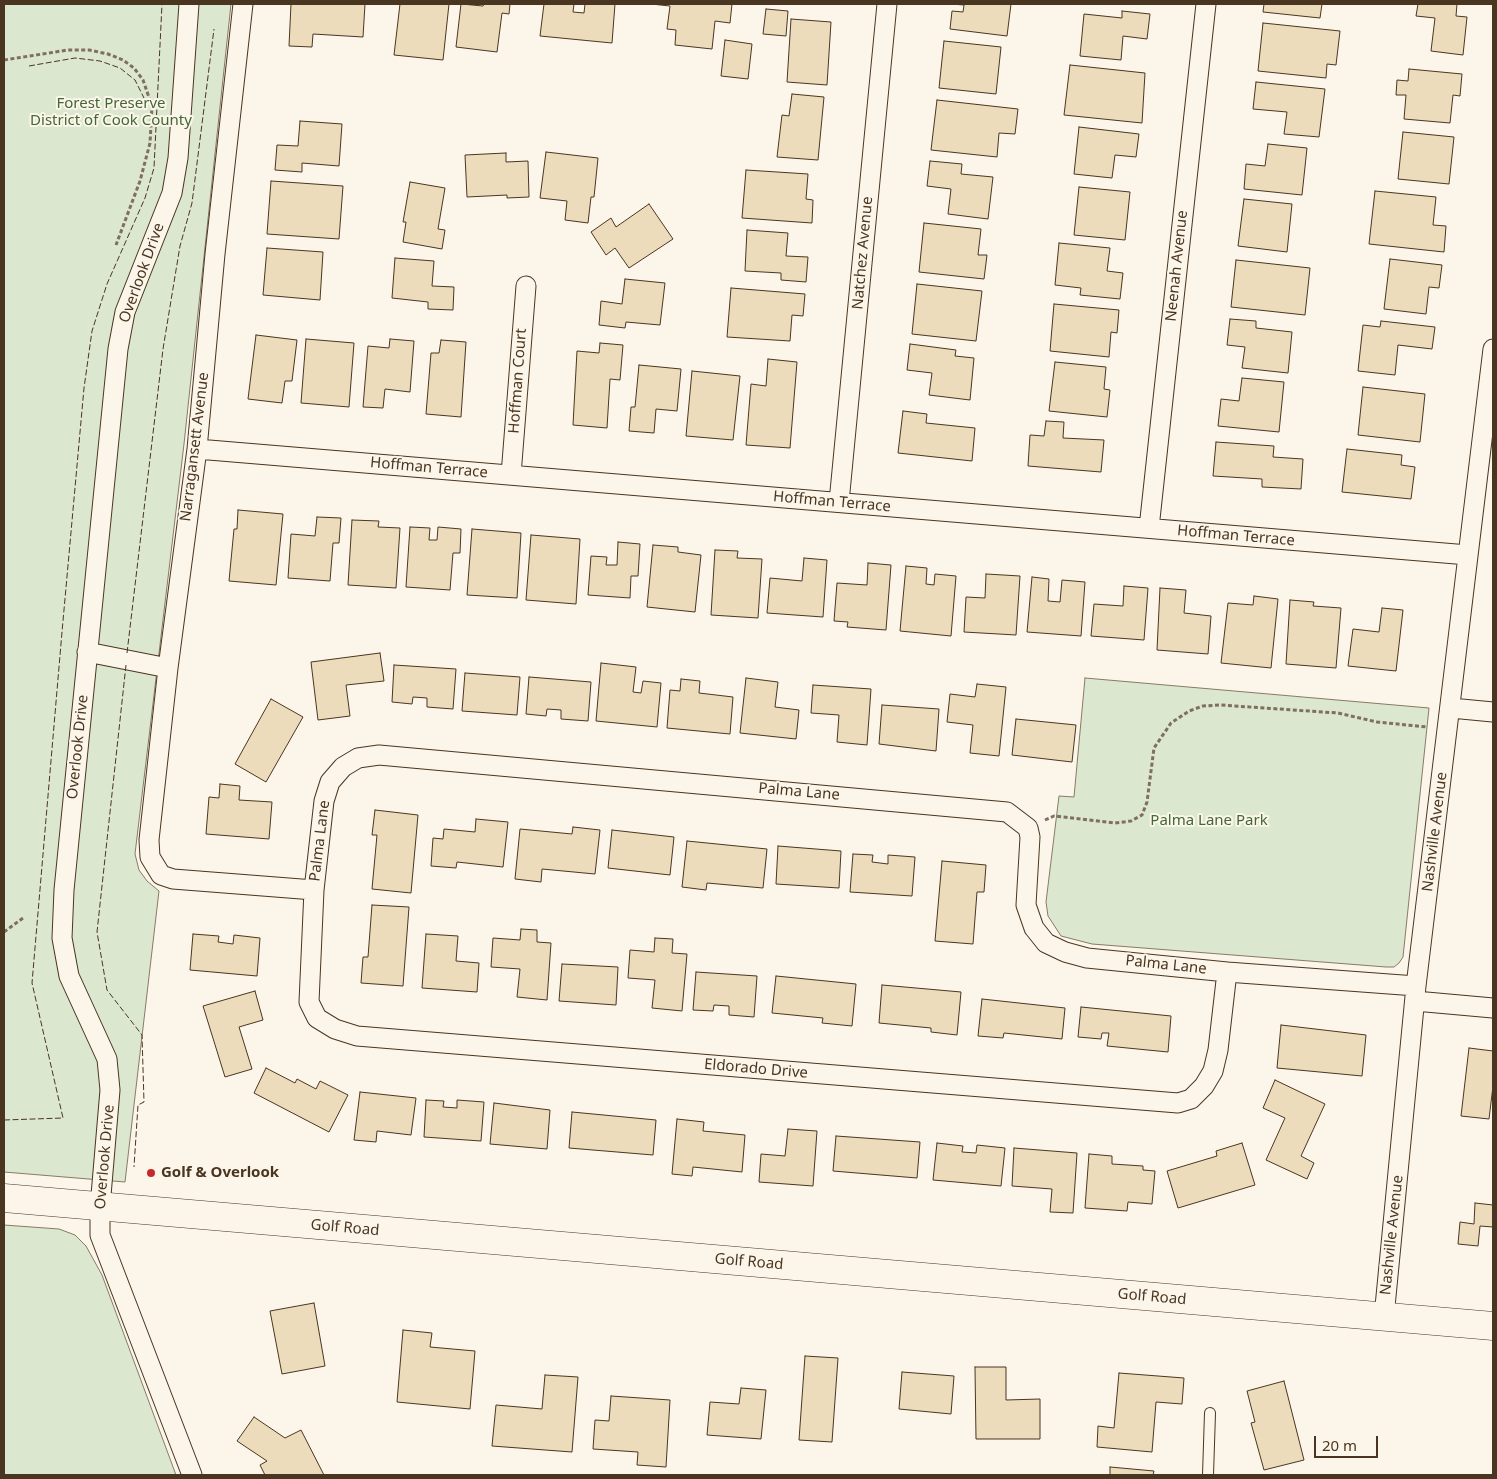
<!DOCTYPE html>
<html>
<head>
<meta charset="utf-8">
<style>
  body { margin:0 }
  #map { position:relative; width:1497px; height:1479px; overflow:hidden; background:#fbf6e9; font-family:"Noto Sans",sans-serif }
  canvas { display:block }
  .frame { position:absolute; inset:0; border:5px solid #4a3520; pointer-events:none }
  .scale { position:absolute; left:1314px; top:1436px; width:64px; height:22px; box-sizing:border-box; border:2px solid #4a3520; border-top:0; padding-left:6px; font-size:15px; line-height:18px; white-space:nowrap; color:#4a3520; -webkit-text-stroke:4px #fbf6e9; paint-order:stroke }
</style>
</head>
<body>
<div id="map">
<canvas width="1497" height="1479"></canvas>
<div class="frame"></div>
<div class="scale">20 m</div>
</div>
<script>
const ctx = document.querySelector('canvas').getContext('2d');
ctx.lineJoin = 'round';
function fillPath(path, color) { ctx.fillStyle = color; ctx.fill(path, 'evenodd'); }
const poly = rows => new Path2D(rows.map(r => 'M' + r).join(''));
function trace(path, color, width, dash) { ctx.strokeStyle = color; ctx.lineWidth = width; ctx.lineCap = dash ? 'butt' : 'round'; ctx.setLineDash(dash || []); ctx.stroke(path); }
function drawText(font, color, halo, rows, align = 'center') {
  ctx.font = font + ' "Noto Sans",sans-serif'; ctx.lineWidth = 4; ctx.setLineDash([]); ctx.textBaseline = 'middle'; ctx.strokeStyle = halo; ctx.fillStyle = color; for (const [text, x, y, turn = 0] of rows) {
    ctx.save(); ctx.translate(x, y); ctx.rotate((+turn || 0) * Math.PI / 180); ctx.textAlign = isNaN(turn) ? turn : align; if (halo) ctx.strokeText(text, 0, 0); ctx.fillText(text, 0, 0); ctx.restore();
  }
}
const green = poly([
  [4,4,231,4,184,444,135,854,139,870,147,881,159,891,125,1182,4,1172,4,4],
  [1085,678,1429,708,1403,957,1399,963,1394,967,1386,967,1092,944,1061,936,1048,916,1046,902,1059,796,1074,797,1085,678],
  [4,1225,59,1229,75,1235,86,1246,102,1275,176,1475,4,1475,4,1225]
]);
const building = poly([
  [291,4,365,4,363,37,313,34,312,47,289,46,291,4],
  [400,4,449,4,443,60,394,55,400,4],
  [461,4,483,6,484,4,510,4,509,14,502,13,497,52,456,47,461,4],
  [544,4,574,4,573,12,584,13,585,4,615,4,612,43,540,36,544,4],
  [651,4,732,4,730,23,715,21,712,49,675,45,676,30,667,29,670,6,651,4],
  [951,4,1011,4,1007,36,950,29,952,11,963,12,964,5,951,4],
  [1264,4,1322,4,1320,18,1263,12,1264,4],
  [1418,4,1457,4,1456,16,1467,17,1463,55,1431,51,1435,18,1416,16,1418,4],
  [766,9,788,11,786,36,763,34,766,9],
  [1122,11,1150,14,1147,39,1123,36,1121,60,1080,56,1084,14,1122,18,1122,11],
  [791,19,831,22,827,85,787,82,791,19],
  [1263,23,1340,31,1336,65,1327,64,1326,78,1258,71,1263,23],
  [725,40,752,44,748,79,721,76,725,40],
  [944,41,1001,47,996,94,939,88,944,41],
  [1070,65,1145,73,1142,123,1064,115,1070,65],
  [1409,69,1462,74,1460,96,1453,95,1450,123,1404,119,1406,95,1396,95,1397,80,1408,81,1409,69],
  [1256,82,1325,89,1319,137,1284,134,1287,112,1253,109,1256,82],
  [792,94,824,97,818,160,777,157,782,115,789,116,792,94],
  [937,100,1018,109,1015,134,999,133,997,157,931,150,937,100],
  [300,121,342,124,339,166,302,163,302,172,275,170,277,145,298,146,300,121],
  [1079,127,1139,134,1136,157,1115,155,1112,178,1074,174,1079,127],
  [1403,132,1454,137,1449,184,1398,179,1403,132],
  [1268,144,1307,148,1302,195,1244,189,1246,164,1265,166,1268,144],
  [546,152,598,158,594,197,591,197,588,223,565,220,567,201,540,198,546,152],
  [506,153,506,162,528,161,529,197,507,198,507,195,467,197,465,155,506,153],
  [930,161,962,164,961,174,993,177,988,219,948,214,951,189,927,186,930,161],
  [746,170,808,174,806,199,813,200,812,223,742,218,746,170],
  [271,181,343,186,339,239,267,234,271,181],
  [410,182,445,188,438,229,445,230,442,249,403,242,406,222,403,222,410,182],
  [1079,187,1130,192,1125,240,1074,235,1079,187],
  [1375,191,1436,197,1433,225,1446,226,1444,252,1369,244,1375,191],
  [1244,199,1292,204,1287,252,1238,246,1244,199],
  [649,204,673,239,629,268,615,248,606,255,591,232,611,218,616,227,649,204],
  [924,223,981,229,978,255,987,255,984,279,919,272,924,223],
  [747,230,788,233,786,256,808,257,806,282,781,280,781,273,745,271,747,230],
  [1059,243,1110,248,1107,271,1123,273,1120,299,1080,295,1081,288,1055,285,1059,243],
  [267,248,323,252,320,300,263,295,267,248],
  [395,258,434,261,432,286,454,287,453,310,428,309,428,302,392,298,395,258],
  [1390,259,1442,265,1439,288,1429,287,1426,314,1384,309,1390,259],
  [1236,260,1310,268,1305,315,1231,307,1236,260],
  [625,279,665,283,660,325,626,322,625,328,599,325,601,301,622,304,625,279],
  [917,284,982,291,976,341,912,334,917,284],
  [731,288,805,294,803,316,792,315,790,341,727,337,731,288],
  [1054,304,1119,310,1117,333,1111,332,1109,357,1050,351,1054,304],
  [1230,319,1256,321,1256,328,1292,332,1288,373,1242,368,1245,347,1227,345,1230,319],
  [1381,321,1435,327,1432,349,1398,345,1395,375,1358,371,1363,325,1380,327,1381,321],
  [256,335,297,340,292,381,285,381,282,403,248,399,256,335],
  [306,339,354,343,349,407,301,403,306,339],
  [390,339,414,341,410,392,385,389,383,408,363,407,368,346,389,348,390,339],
  [441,340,466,342,461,417,426,414,431,353,439,353,441,340],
  [600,343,623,345,620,380,610,379,607,428,573,425,577,351,599,353,600,343],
  [910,344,956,350,955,356,974,358,970,400,929,395,932,373,907,370,910,344],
  [768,359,797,362,790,448,746,445,751,384,766,386,768,359],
  [1055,362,1106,367,1104,389,1110,390,1107,417,1049,411,1055,362],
  [639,365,681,369,677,411,656,409,654,433,629,431,631,407,635,407,639,365],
  [692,371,740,376,733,440,686,436,692,371],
  [1242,378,1284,382,1279,432,1218,426,1221,399,1239,401,1242,378],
  [1363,387,1425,394,1420,442,1358,435,1363,387],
  [903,411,927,414,926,423,975,428,972,461,898,453,903,411],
  [1046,421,1064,422,1063,438,1104,440,1101,472,1028,466,1030,435,1044,436,1046,421],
  [1216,442,1274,446,1273,457,1303,459,1301,489,1262,487,1262,479,1213,476,1216,442],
  [1347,449,1402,455,1401,465,1415,467,1411,499,1342,492,1347,449],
  [238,510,283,514,276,585,229,581,234,529,237,529,238,510],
  [317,517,341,518,339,543,333,543,330,581,288,578,291,534,315,536,317,517],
  [352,520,379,521,378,527,400,528,396,588,348,585,352,520],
  [410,527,430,528,429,540,437,540,438,527,461,529,460,553,453,553,450,590,406,587,410,527],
  [472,529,521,533,517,598,467,595,472,529],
  [531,535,580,539,576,604,526,600,531,535],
  [618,542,640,544,638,576,631,576,630,598,588,595,591,556,607,557,606,565,617,565,618,542],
  [653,545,678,547,678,552,701,555,695,612,647,607,653,545],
  [715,550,738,551,737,558,762,559,758,618,711,615,715,550],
  [804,558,827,560,823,617,767,613,770,578,802,581,804,558],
  [868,563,891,565,886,630,847,627,848,622,834,621,837,583,867,585,868,563],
  [906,566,927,568,926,584,934,585,935,574,956,576,951,636,900,631,906,566],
  [986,574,1020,576,1016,635,964,632,966,597,985,598,986,574],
  [1032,577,1049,579,1048,601,1060,602,1062,580,1085,582,1081,636,1027,632,1032,577],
  [1124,586,1148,588,1144,640,1091,636,1094,604,1123,606,1124,586],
  [1160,588,1186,590,1184,613,1211,616,1208,654,1157,650,1160,588],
  [1254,596,1278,599,1271,668,1221,663,1228,603,1253,605,1254,596],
  [1290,600,1314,602,1313,606,1341,608,1336,668,1286,664,1290,600],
  [1382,608,1403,610,1396,671,1348,666,1353,629,1379,632,1382,608],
  [380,653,384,681,346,685,350,716,318,720,311,662,380,653],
  [601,663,636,667,633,692,641,693,643,681,661,683,657,727,596,721,601,663],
  [394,665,456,669,453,709,427,707,427,698,413,697,412,704,392,702,394,665],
  [465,673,520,677,517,715,462,711,465,673],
  [529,677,591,682,588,721,561,719,561,710,547,709,546,716,526,714,529,677],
  [746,678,778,682,775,707,799,710,796,739,740,733,746,678],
  [681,679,700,681,699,693,733,697,730,734,667,728,670,690,680,691,681,679],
  [977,684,1006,687,999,756,970,753,973,725,947,722,950,694,975,697,977,684],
  [813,685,871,689,867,745,837,742,839,715,811,713,813,685],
  [271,699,303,717,266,782,235,764,271,699],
  [882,705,939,709,936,751,879,744,882,705],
  [1016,719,1076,725,1072,762,1012,755,1016,719],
  [220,784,240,786,239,800,272,802,269,839,206,834,209,797,219,798,220,784],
  [375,810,418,815,411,893,372,889,377,835,372,835,375,810],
  [476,819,508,822,503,867,457,862,456,868,431,866,433,838,443,839,444,829,475,832,476,819],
  [573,827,600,830,595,874,542,869,541,882,515,879,520,829,572,834,573,827],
  [612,830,674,837,670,875,608,868,612,830],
  [687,841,767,849,763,888,707,883,706,890,682,887,687,841],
  [778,846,841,851,839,888,776,884,778,846],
  [853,854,873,855,872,862,888,864,888,855,915,857,912,896,850,892,853,854],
  [942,861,986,865,984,892,977,892,973,944,935,941,942,861],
  [372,905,409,907,403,986,361,983,363,957,368,957,372,905],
  [521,929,537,930,537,942,551,943,547,1000,517,997,520,969,491,967,493,938,520,940,521,929],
  [193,934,219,936,218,942,233,944,234,935,260,938,257,976,190,970,193,934],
  [426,934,458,936,456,961,479,963,477,992,422,988,426,934],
  [655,938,673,939,672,953,687,954,682,1011,652,1008,655,980,628,978,630,950,654,952,655,938],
  [562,964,618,967,616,1005,559,1001,562,964],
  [696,972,757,976,754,1017,729,1015,729,1006,714,1005,713,1011,693,1010,696,972],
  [776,976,856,984,852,1026,822,1023,823,1018,772,1013,776,976],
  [882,985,961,992,957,1035,931,1032,931,1028,879,1023,882,985],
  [255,991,263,1020,239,1027,252,1069,225,1077,203,1006,255,991],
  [982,999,1065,1008,1062,1039,1004,1033,1003,1038,978,1036,982,999],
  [1081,1007,1171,1016,1168,1052,1107,1046,1109,1033,1102,1033,1101,1039,1078,1037,1081,1007],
  [1281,1025,1366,1035,1362,1076,1277,1068,1281,1025],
  [1469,1048,1493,1051,1493,1086,1489,1119,1461,1116,1469,1048],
  [266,1068,295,1083,297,1079,316,1089,320,1081,348,1095,329,1132,254,1093,266,1068],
  [1275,1080,1325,1104,1301,1156,1314,1163,1307,1179,1266,1160,1285,1118,1263,1108,1275,1080],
  [360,1092,416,1098,411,1135,377,1131,376,1142,354,1140,360,1092],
  [426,1100,444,1101,443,1107,457,1108,457,1100,484,1102,481,1141,424,1137,426,1100],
  [494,1103,550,1110,547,1149,490,1144,494,1103],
  [572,1112,656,1120,653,1155,569,1148,572,1112],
  [677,1119,704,1122,703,1131,745,1135,742,1172,693,1167,692,1176,672,1174,677,1119],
  [788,1129,817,1131,813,1186,759,1182,761,1154,785,1156,788,1129],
  [836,1136,920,1142,917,1178,833,1171,836,1136],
  [937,1143,963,1146,962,1152,976,1153,977,1145,1005,1148,1001,1186,933,1180,937,1143],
  [1242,1143,1255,1185,1178,1208,1167,1171,1217,1156,1216,1151,1242,1143],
  [1014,1148,1077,1153,1073,1213,1050,1212,1052,1189,1012,1186,1014,1148],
  [1089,1154,1112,1156,1112,1164,1143,1166,1143,1170,1155,1171,1152,1204,1128,1202,1127,1211,1085,1208,1089,1154],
  [1475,1203,1493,1205,1493,1233,1493,1227,1480,1226,1478,1246,1458,1244,1460,1222,1474,1224,1475,1203],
  [314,1303,325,1366,282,1374,270,1311,314,1303],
  [403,1330,432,1333,430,1347,475,1351,470,1409,397,1402,403,1330],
  [805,1356,838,1358,832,1442,799,1440,805,1356],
  [975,1367,1006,1367,1006,1400,1040,1399,1040,1439,976,1439,975,1367],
  [902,1372,954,1376,951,1414,899,1409,902,1372],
  [1119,1373,1184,1378,1182,1404,1156,1402,1152,1452,1097,1447,1098,1426,1114,1428,1119,1373],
  [545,1375,578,1377,572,1452,492,1446,496,1405,542,1409,545,1375],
  [1284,1381,1304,1460,1264,1470,1251,1423,1255,1422,1247,1391,1284,1381],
  [741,1388,766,1390,761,1439,707,1435,710,1402,739,1404,741,1388],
  [611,1396,670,1400,666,1467,637,1465,638,1452,593,1449,595,1420,609,1421,611,1396],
  [254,1417,285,1438,301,1430,324,1475,265,1475,260,1465,267,1461,237,1441,254,1417],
  [1110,1467,1154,1471,1153,1475,1110,1475,1110,1467]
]);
const path = poly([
  [4,60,68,50,89,50,108,54,123,60,134,68,143,80,152,106,150,143,140,181,116,245],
  [1045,820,1054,816,1115,823,1131,821,1142,815,1147,802,1154,748,1171,723,1189,711,1203,706,1220,705,1338,713,1377,722,1427,727],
  [4,932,23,918]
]);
const lane = poly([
  [1208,1475,1210,1413]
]);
const street = poly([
  [189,4,178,158,172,193,125,312,118,349,64,890,62,938,69,976,107,1059,110,1090,100,1207,100,1235,192,1475],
  [243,4,215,254,197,449,168,668,149,840,150,857,161,875,173,879,314,890],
  [197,449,1468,555],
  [511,475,526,286],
  [839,502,887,4],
  [1149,528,1206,4],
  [87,652,168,668],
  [1451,708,1493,712],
  [1227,972,1218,1050,1213,1071,1204,1086,1191,1099,1178,1103,357,1036,335,1029,317,1018,309,1002,314,890,324,801,330,782,343,767,358,758,379,755,1007,812,1028,828,1030,837,1026,905,1034,928,1046,943,1065,952,1087,958,1227,972,1416,986],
  [1415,1001,1493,1008],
  [1384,1317,1416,986,1493,349]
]);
const secondary = poly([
  [4,1198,1493,1326]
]);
const fence = poly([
  [29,66,75,58,100,61,120,68,135,80,146,102],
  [127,653,163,349,180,246,192,203,214,29],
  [126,665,97,932,107,990,142,1035,144,1102,138,1105,134,1167],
  [4,1120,63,1118,32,983,62,632,84,388,92,331,107,284,145,198,154,168,162,4]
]);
const markers = [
  [151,1173,5,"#c62828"]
];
const parkNames = [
  ["Forest Preserve",111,104],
  ["District of Cook County",111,121],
  ["Palma Lane Park",1209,821]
];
const streetNames = [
  ["Natchez Avenue",863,253,-85],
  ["Neenah Avenue",1177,266,-84],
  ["Overlook Drive",142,273,-70],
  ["Hoffman Court",518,381,-86],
  ["Narragansett Avenue",195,447,-83],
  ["Hoffman Terrace",429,468,5],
  ["Hoffman Terrace",832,502,5],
  ["Hoffman Terrace",1236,536,5],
  ["Overlook Drive",78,747,-84],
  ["Palma Lane",799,792,5],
  ["Nashville Avenue",1435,832,-83],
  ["Palma Lane",320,841,-83],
  ["Palma Lane",1166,965,6],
  ["Eldorado Drive",756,1069,5],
  ["Overlook Drive",105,1157,-85],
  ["Golf Road",345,1228,5],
  ["Nashville Avenue",1392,1235,-84],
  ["Golf Road",749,1262,5],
  ["Golf Road",1152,1297,5]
];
const poiNames = [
  ["Golf & Overlook",161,1173]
];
fillPath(green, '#dce7d0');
trace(green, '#887966', 1);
fillPath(building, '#ecdcbc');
trace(building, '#4a3520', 1);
trace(lane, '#4a3520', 12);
trace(street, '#4a3520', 21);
trace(secondary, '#4a3520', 29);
trace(path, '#7f6f5c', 3, [4, 2.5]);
trace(lane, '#fbf6e9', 10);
trace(street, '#fbf6e9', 19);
trace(secondary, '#fbf6e9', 28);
trace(fence, '#4a3520', 1, [6, 2.5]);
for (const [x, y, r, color] of markers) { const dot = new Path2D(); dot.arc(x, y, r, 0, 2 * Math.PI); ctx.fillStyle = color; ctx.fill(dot); trace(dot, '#fbf6e9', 2); }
drawText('15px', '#436837', '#fbf6e9', parkNames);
drawText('15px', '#4a3520', '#fbf6e9', streetNames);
drawText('bold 15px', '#4a3520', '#fbf6e9', poiNames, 'left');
</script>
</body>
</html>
